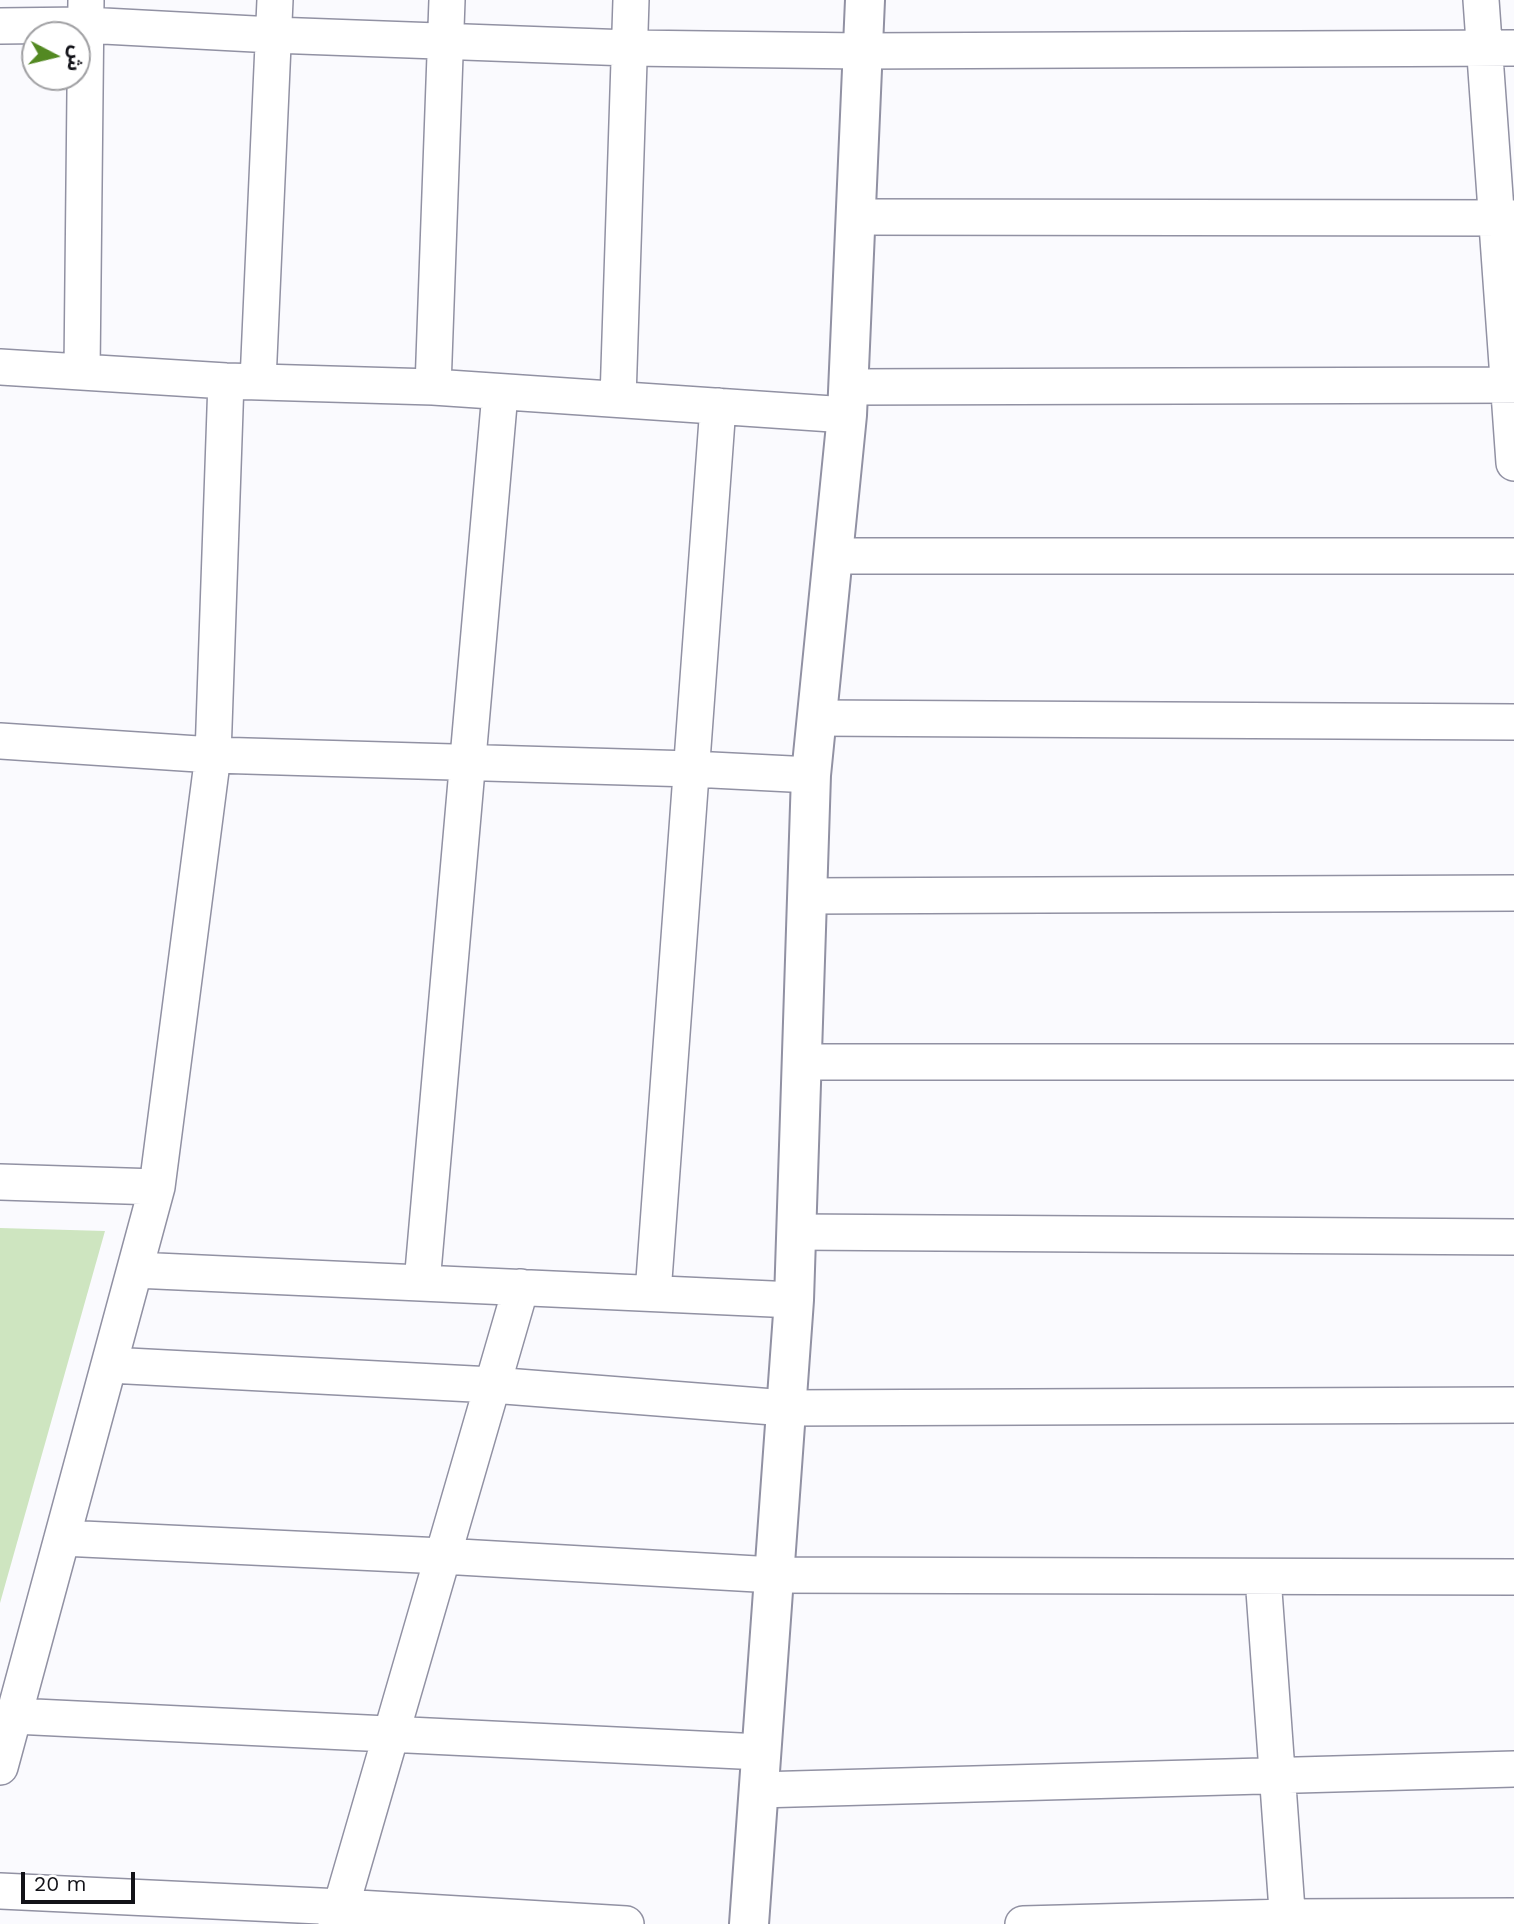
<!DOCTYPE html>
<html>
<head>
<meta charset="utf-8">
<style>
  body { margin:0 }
  #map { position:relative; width:1514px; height:1924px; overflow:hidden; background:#fafafe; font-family:"Work Sans","Noto Sans Arabic",sans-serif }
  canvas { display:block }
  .north { position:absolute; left:21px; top:21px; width:70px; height:70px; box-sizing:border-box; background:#fff; border:2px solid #a0a0a3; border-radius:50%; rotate:97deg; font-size:19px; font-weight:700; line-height:28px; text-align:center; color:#121218 }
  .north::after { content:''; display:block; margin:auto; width:24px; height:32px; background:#538922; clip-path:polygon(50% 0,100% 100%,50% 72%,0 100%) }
  .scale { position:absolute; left:21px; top:1872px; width:114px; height:32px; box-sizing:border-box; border:4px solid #121218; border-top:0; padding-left:9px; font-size:21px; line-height:24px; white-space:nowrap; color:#121218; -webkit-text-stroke:5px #fff; paint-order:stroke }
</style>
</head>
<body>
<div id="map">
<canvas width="1514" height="1924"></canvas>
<div class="north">ش</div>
<div class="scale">20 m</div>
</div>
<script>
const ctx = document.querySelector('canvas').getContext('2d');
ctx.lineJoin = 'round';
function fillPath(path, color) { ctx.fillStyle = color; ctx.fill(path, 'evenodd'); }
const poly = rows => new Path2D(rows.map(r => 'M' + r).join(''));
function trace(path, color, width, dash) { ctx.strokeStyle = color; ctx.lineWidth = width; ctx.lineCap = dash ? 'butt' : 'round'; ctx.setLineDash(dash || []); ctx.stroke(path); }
const green = poly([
  [0,1228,105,1231,0,1603]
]);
const minor = poly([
  [1481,0,1514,463],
  [0,26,85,25,273,35,629,48,862,51,1514,48],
  [856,217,1514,218],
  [0,367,226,381,433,387,847,415],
  [82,371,86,0],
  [258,381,275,0],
  [433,387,447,0],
  [849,387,1514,385],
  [618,399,631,0],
  [833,556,1514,556],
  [816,718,1514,722],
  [0,741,213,755,692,769,811,775],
  [807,896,1514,893],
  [801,1062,1514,1062],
  [0,1182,157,1187],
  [796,1232,1514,1237],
  [135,1270,794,1300],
  [422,1283,500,393],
  [653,1293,718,406],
  [109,1365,492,1385,786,1408,1514,1405],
  [62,1538,442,1556,774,1575,1514,1577],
  [1263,1577,1288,1924],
  [14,1716,761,1752],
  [0,1767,157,1187,213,755,226,381],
  [758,1790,1514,1769],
  [0,1891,341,1907,626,1924],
  [336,1924,521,1287],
  [1023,1924,1288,1917,1514,1916]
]);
const tertiary = poly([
  [749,1924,794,1300,811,775,847,415,865,0]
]);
fillPath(green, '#cee5c0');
trace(minor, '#9191a3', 38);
trace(tertiary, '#9191a3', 42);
trace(minor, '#fff', 35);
trace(tertiary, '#fff', 38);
</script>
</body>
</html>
